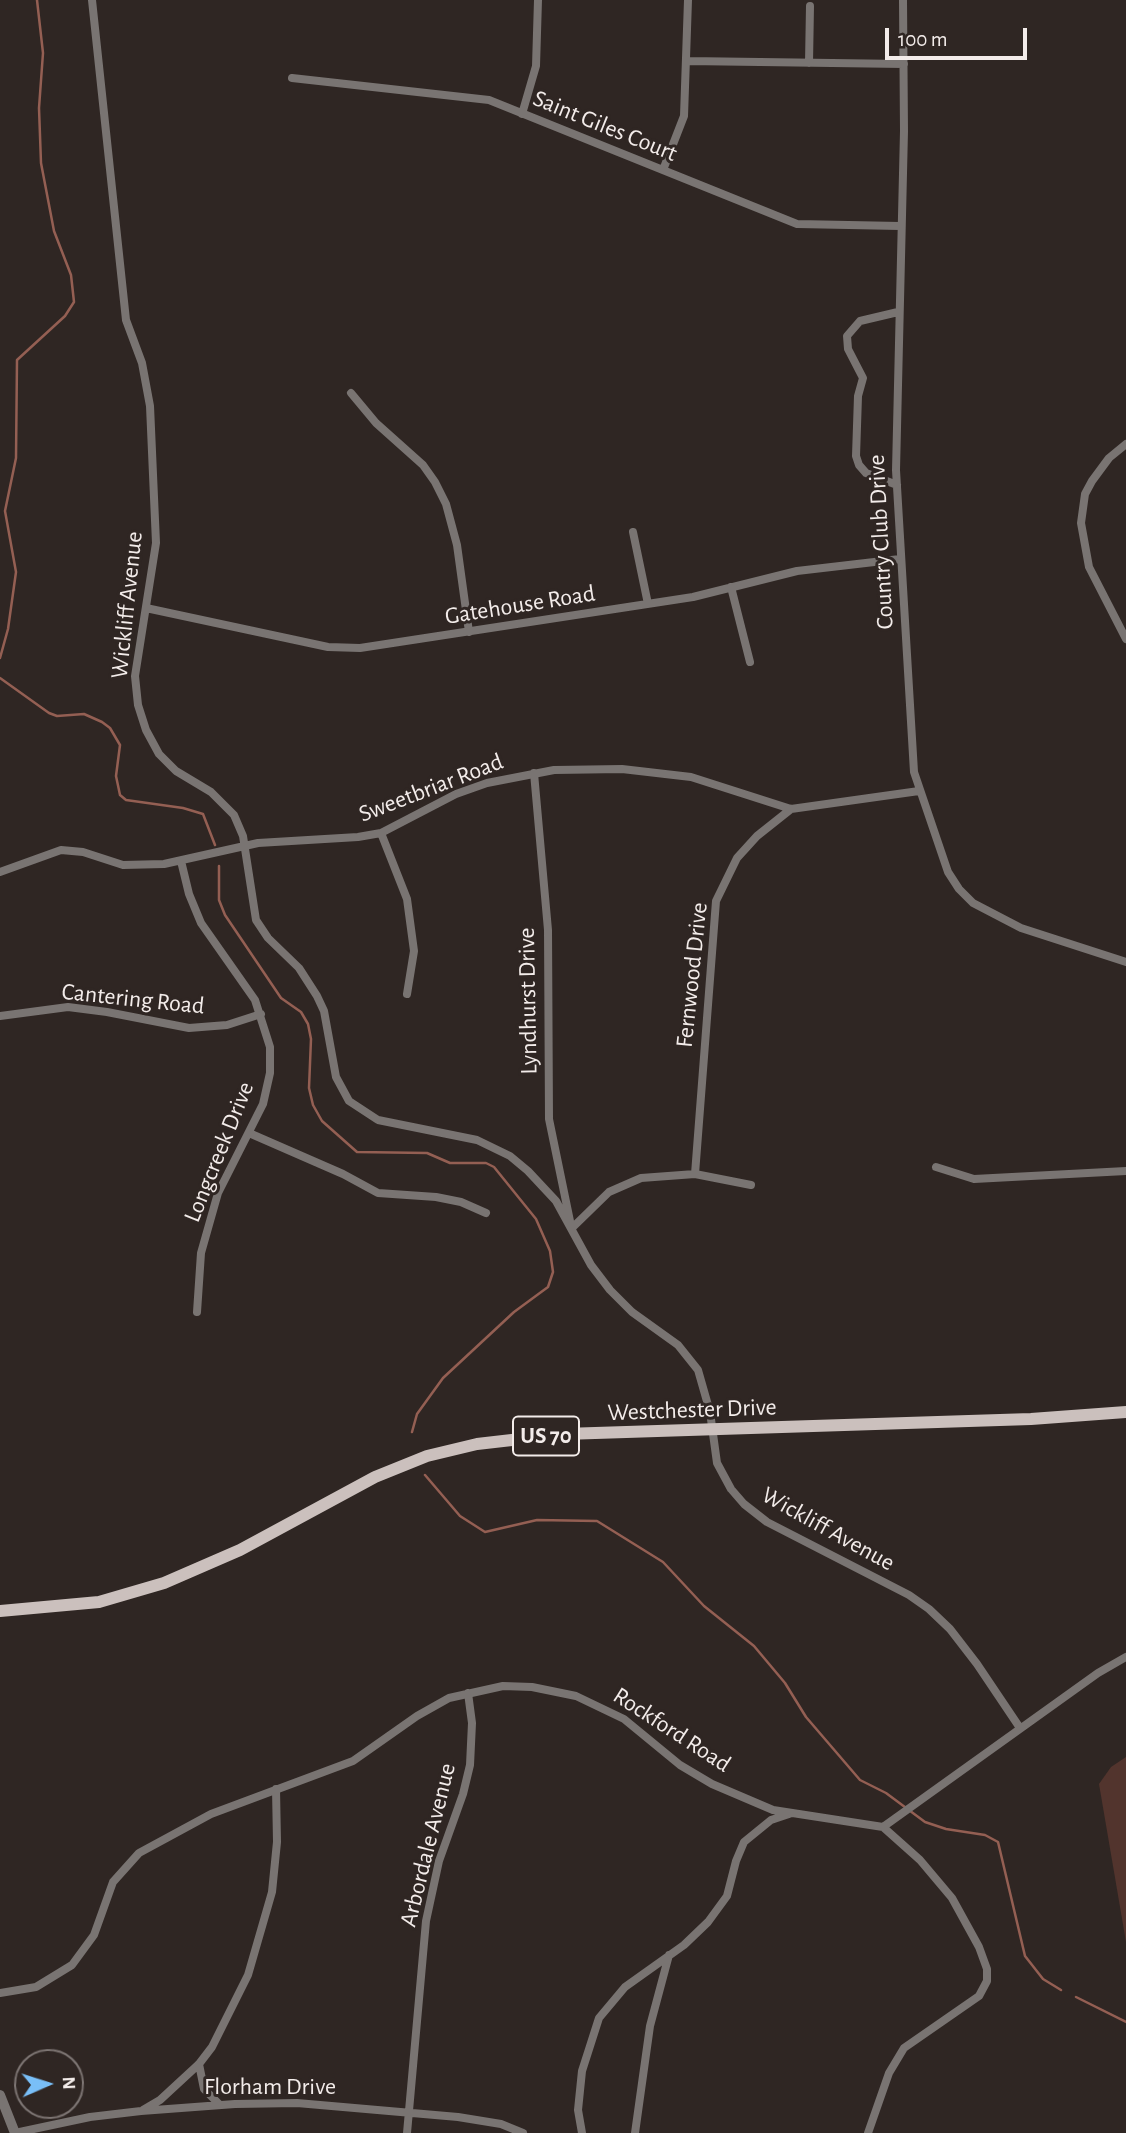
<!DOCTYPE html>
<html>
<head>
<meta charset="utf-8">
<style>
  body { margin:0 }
  #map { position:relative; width:1126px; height:2133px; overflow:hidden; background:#2f2623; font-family:"Alegreya Sans",sans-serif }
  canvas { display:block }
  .north { position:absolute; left:14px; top:2049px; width:70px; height:70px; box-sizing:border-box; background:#2f2623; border:2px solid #7d7573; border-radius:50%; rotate:87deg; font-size:19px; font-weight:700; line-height:28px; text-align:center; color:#f3ecea }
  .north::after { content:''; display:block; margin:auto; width:24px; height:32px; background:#79bff8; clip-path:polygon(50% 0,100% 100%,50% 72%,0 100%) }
  .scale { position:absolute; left:885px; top:28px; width:142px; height:32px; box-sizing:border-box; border:4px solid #f3ecea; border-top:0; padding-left:9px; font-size:21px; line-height:24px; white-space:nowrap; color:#f3ecea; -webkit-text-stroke:5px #2f2623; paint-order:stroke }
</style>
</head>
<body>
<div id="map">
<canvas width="1126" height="2133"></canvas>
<div class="north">N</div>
<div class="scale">100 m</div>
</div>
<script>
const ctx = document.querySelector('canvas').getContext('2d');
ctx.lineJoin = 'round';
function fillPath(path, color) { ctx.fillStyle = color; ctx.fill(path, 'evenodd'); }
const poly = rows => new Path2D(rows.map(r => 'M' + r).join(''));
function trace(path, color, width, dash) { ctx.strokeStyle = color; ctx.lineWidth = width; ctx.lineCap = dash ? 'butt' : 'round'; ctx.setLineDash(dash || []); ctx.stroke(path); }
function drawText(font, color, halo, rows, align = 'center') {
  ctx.font = font + ' "Alegreya Sans",sans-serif'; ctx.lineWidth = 6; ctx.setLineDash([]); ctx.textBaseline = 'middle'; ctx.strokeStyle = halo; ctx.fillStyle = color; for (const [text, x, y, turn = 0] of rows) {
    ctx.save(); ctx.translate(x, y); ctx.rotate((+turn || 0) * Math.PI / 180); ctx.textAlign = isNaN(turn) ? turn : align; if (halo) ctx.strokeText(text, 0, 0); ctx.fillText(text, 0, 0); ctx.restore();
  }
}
const green = poly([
  [1126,1757,1126,1942,1099,1784,1111,1767]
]);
const stream = poly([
  [0,658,8,629,16,572,5,511,16,458,17,360,65,316,74,302,71,275,54,231,41,163,39,108,43,53,37,0],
  [0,678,49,713,57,716,84,714,102,722,110,728,120,745,116,776,120,795,126,800,183,808,203,814,215,845],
  [219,866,219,900,225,915,281,998,301,1012,308,1024,311,1039,309,1088,313,1105,322,1121,357,1152,427,1153,450,1163,486,1163,494,1167,536,1219,550,1251,553,1272,548,1287,514,1312,443,1378,417,1414,412,1432],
  [425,1475,460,1516,485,1532,537,1520,597,1521,663,1562,704,1606,754,1646,785,1683,806,1717,860,1780,886,1793,925,1822,946,1829,985,1835,998,1842,1025,1956,1043,1979,1061,1990],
  [1076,1997,1126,2022]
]);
const minor = poly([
  [92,0,126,320,142,363,150,406,156,543,135,676,138,705,146,730,159,754,176,771,211,792,234,815,243,836,256,920,268,938,299,968,317,996,324,1011,336,1077,349,1101,378,1120,477,1140,510,1156,528,1171,556,1201,591,1265,610,1290,632,1312,678,1345,698,1370,710,1412,717,1463,731,1489,744,1504,767,1522,909,1595,929,1609,950,1629,977,1664,1020,1728],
  [903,0,904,131,896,470,914,772,948,872,959,889,973,903,1021,928,1126,962],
  [688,61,904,64],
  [809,63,810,6],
  [292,78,489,100,797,224,900,226],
  [522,114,536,66,538,0],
  [663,170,684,116,688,0],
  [351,393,376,423,423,465,435,482,446,504,457,545,469,632],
  [1126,444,1109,458,1092,481,1085,494,1081,523,1089,567,1126,639],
  [897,485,866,473,859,465,856,456,858,396,863,378,848,349,847,336,860,321,898,312],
  [633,532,648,604],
  [731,587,750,662],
  [146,608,328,647,360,648,693,597,797,571,900,559],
  [534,773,548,930,549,1119,570,1221],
  [381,833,407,899,414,951,407,994],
  [181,861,189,894,201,923,255,1000,270,1047,270,1073,263,1104,218,1193,201,1253,197,1312],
  [0,872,61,850,83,852,123,865,164,864,258,843,358,837,381,833,456,794,487,783,554,770,622,769,691,777,791,809,919,791],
  [0,1016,68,1007,107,1012,189,1028,227,1025,261,1014],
  [249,1133,343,1174,378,1193,436,1197,461,1202,486,1213],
  [936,1167,974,1179,1126,1171],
  [695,1174,716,901,737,858,757,836,791,809],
  [572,1228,609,1192,641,1178,695,1174,751,1185],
  [0,1993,36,1987,72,1965,94,1935,113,1882,139,1853,211,1814,353,1761,417,1716,449,1698,503,1686,532,1687,576,1696,624,1719,680,1765,712,1784,773,1810,883,1827,1098,1673,1126,1657],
  [199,2064,204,2089,220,2105],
  [143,2110,160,2100,199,2064,212,2047,248,1975,272,1892,277,1842,276,1789],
  [15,2133,90,2117,141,2111,235,2104,297,2103,458,2117,501,2124,523,2133],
  [407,2133,426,1921,439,1861,463,1794,470,1765,472,1723,468,1693],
  [582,2133,578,2110,582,2071,599,2018,625,1987,684,1945,708,1922,727,1896,736,1861,744,1842,771,1820,789,1814],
  [635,2133,650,2026,669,1955],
  [868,2133,889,2073,904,2048,979,1996,987,1981,987,1969,979,1947,952,1898,920,1860,883,1827]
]);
const tertiary = poly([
  [0,2095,15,2133]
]);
const primary = poly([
  [0,1611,99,1602,164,1583,240,1550,375,1477,427,1456,477,1444,564,1434,1031,1419,1126,1412]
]);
const shields = [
  [546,1436,66]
];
const shieldNames = [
  ["US 70",546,1436]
];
const streetNames = [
  ["Saint Giles Court",605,126,22],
  ["Country Club Drive",881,542,-93],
  ["Wickliff Avenue",127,605,-84],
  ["Gatehouse Road",520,605,-9],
  ["Sweetbriar Road",431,788,-21],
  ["Fernwood Drive",692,975,-84],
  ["Cantering Road",133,999,6],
  ["Lyndhurst Drive",528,1001,-91],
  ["Longcreek Drive",219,1152,-68],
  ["Westchester Drive",692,1410,-2],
  ["Wickliff Avenue",828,1529,29],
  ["Rockford Road",672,1730,33],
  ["Arbordale Avenue",428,1845,-76],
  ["Florham Drive",270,2087]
];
fillPath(green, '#52342d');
trace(stream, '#945f53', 2.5);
trace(minor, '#797472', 8);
trace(tertiary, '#797472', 10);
trace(primary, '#cbc0bd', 12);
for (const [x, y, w] of shields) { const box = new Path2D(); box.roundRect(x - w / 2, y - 19.5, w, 39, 5); ctx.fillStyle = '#2f2623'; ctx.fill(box); trace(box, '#f3ecea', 2); }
drawText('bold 23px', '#f3ecea', null, shieldNames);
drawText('24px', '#f3ecea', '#2f2623', streetNames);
</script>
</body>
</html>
